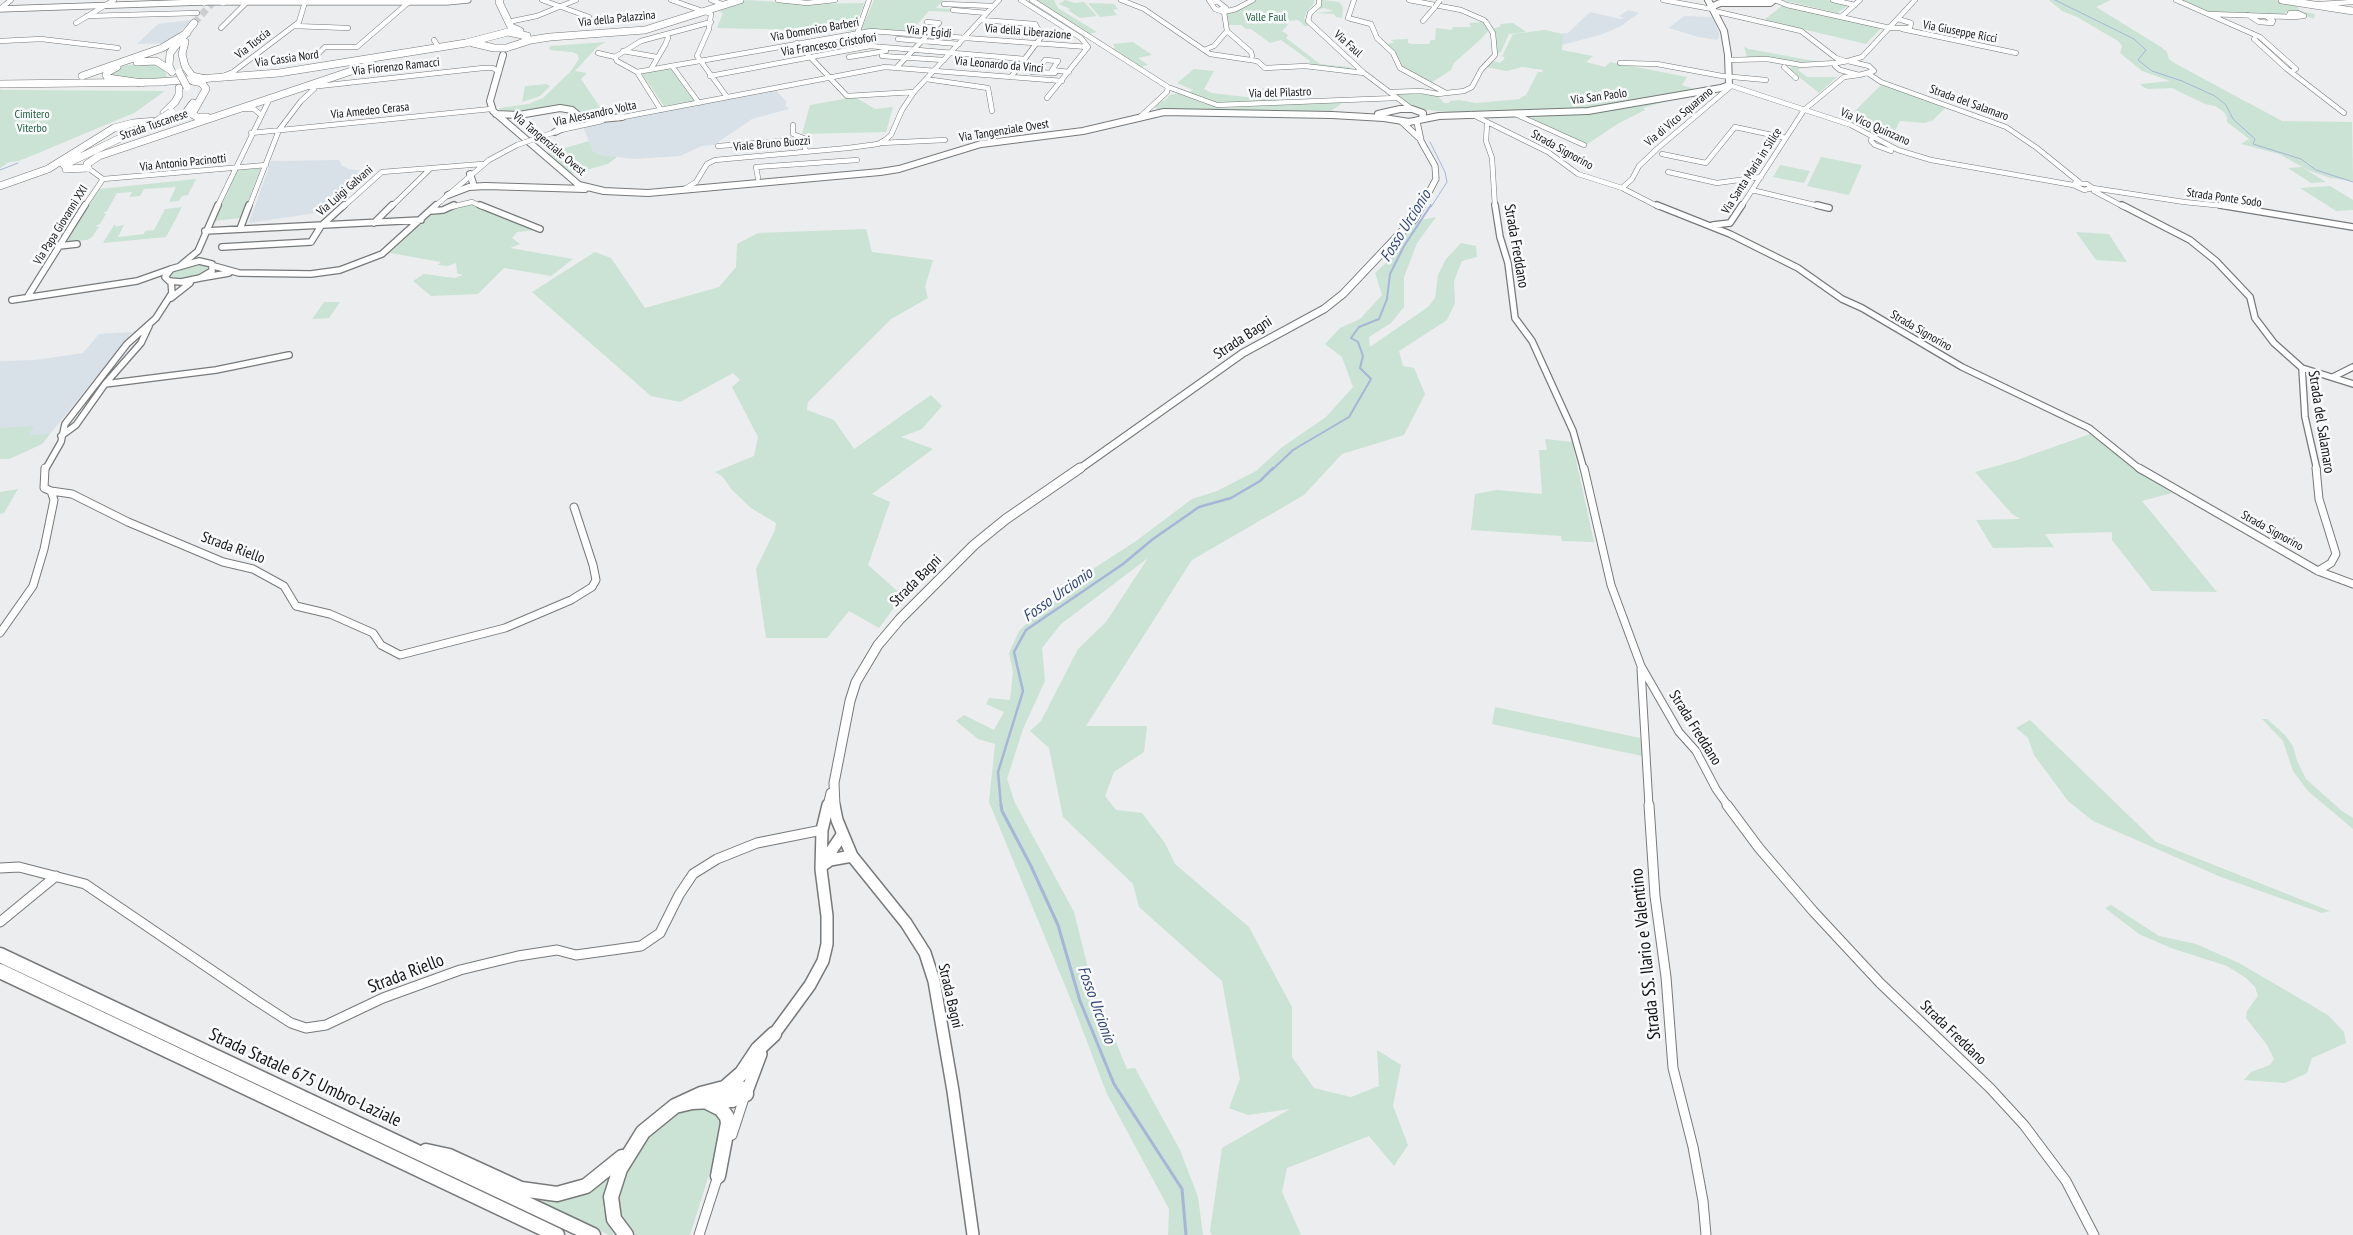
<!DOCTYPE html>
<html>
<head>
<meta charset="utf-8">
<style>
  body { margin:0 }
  canvas { display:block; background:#ebedef }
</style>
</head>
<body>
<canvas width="2353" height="1235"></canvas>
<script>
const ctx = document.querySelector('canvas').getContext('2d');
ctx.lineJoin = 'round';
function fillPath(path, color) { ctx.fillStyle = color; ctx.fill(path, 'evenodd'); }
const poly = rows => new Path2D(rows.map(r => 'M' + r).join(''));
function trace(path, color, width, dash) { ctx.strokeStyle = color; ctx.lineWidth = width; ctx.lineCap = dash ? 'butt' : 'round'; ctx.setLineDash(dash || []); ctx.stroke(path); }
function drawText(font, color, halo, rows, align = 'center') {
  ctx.font = font + ' "PT Sans Narrow",sans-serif'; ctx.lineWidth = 5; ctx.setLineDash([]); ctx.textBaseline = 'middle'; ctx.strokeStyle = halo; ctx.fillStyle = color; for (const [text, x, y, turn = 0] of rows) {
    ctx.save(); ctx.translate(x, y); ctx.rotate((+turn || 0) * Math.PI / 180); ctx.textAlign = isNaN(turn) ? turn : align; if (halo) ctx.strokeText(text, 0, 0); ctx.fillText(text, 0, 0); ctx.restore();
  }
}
const built = poly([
  [1628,10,1639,13,1621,26,1603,34,1562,45,1563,33,1568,33,1590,12,1621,19,1624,18,1619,16],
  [1684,16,1712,17,1719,32,1719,37,1717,40,1698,37,1669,28],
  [192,20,169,43,137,44,158,24],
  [774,89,787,102,785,105,789,109,752,119,714,145,702,146,680,156,634,159,600,155,593,151,583,127],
  [339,160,342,166,349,169,365,171,329,211,249,223,271,161],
  [132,332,42,444,9,459,0,459,0,361,35,360,83,353,99,334]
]);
const green = poly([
  [746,0,813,4,864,3,854,31,717,28,723,13,719,11],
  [874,0,943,0,936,8,952,9,949,12,929,11,911,31,865,29,862,28],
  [1035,0,1054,0,1058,8,1097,32,1089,34],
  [1065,0,1075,3,1084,2,1097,16,1080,18,1068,10,1070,9,1059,4],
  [1255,0,1314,0,1313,5,1307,11,1304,19,1309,26,1305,26,1298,20,1287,21,1285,22,1288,25,1282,31,1288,35,1286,38,1320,64,1348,67,1359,71,1312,65,1309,62,1310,61,1281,40,1270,43,1251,29,1246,29,1241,25,1229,25,1226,13,1233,12],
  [1322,0,1339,2,1343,7,1342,18,1336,17,1334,14,1315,13,1334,11,1324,8,1315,10,1322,4],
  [1783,0,1827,0,1849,5,1837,13],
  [2049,0,2111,0,2096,7,2161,47,2167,52,2169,59,2176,64,2282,121,2352,122,2353,181,2330,178,2308,170,2279,154,2241,144,2249,139,2227,122,2227,118,2224,112,2215,106,2205,104,2172,88,2148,89,2143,87,2140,84,2170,81,2142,71,2120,53,2122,46,2118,41,2077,17,2062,11],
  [2179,0,2275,0,2295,4,2300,11,2315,14,2314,19,2292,11,2286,12,2283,15,2213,12,2205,11],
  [1088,3,1114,4,1118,9,1113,10,1117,15,1100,17],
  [1783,5,1882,27,1866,44,1764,20],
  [1484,22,1490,29,1481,39,1454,63,1451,70,1429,84,1402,68,1395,52,1385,44,1394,43,1391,40,1405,39,1408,39,1408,43,1411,44,1429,44,1431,40,1435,40,1436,28,1452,30,1453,27,1471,27,1469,23],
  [1513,23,1526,32,1509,34,1501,52,1497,54,1493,29,1501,26,1500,24],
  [1545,30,1563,34,1562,50,1593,56,1586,62,1605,67,1610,62,1687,77,1682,85,1694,89,1601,106,1567,110,1458,113,1420,109,1409,105,1395,94,1423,92,1437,95,1444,103,1449,103,1450,101,1459,100,1476,103,1521,99,1520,98,1526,95,1538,72,1542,72,1543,70,1522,67,1507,71,1485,67,1494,61,1500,63,1505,58,1502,56,1513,34],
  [606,42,597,47,575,71,587,73,581,79,600,107,614,106,609,109,610,114,624,115,587,117,576,110,501,112,499,108,529,104,543,98,570,72,579,59,577,54,572,52,549,50,550,46],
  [1133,42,1152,55,1138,58,1148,65,1141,67,1112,49,1115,48,1113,44],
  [1744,47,1749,49,1825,63,1801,63,1766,57,1747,57],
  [149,62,164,69,168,79,120,80,110,76,110,73,123,66],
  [1792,67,1797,67,1800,69,1798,70,1807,77,1837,77,1819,93,1788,68],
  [667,68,671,69,695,101,664,106,642,74],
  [1194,69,1214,71,1204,89,1212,93,1254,98,1263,88,1277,100,1220,104,1177,89,1180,88,1189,92,1193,90,1177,83],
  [546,84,550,86,540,96,522,102,525,86],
  [1882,84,1945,108,1932,121,1924,123,1900,121,1892,136,1869,131,1845,121],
  [0,89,2,90,165,91,134,113,19,161,9,162,0,168],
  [1179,93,1203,103,1222,108,1345,101,1328,113,1161,110,1155,108,1160,100,1164,101,1170,95],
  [1688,95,1643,108,1645,110,1619,123,1586,145,1523,116,1564,115],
  [855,97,875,109,893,107,886,132,802,134,810,105],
  [589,141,593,151,600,155,617,157,608,164,571,174,548,153],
  [1821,157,1862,165,1849,195,1807,186],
  [1780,165,1810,171,1804,183,1773,177],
  [2302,167,2326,182,2311,183,2288,168],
  [261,168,241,218,214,221,237,170],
  [196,179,188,195,182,196,179,201,169,202,176,187,144,189,140,196,129,197,132,192,117,193,107,211,103,213,106,214,100,224,95,226,99,227,92,237,87,240,66,242,99,189],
  [2330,186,2353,200,2353,210,2336,211,2300,188],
  [458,204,473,204,537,230,517,232,512,238,520,244,510,248,573,259,551,276,504,268,478,294,431,296,413,281,424,274,455,278,463,275,457,273,456,263,448,266,438,265,441,262,390,253,432,214],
  [182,207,166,237,103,243,114,225,116,225,115,227,124,225,118,237,144,234,145,231,154,230,165,209],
  [1436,217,1417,243,1404,277,1404,307,1391,323,1369,337,1370,347,1428,307,1435,298,1438,275,1446,259,1461,243,1476,246,1477,257,1462,261,1454,281,1455,303,1447,320,1399,351,1403,366,1414,368,1425,394,1404,435,1342,454,1304,495,1192,560,1086,726,1147,726,1144,752,1114,772,1105,796,1116,810,1142,813,1165,843,1175,864,1249,927,1292,1007,1292,1057,1314,1088,1351,1097,1379,1086,1377,1050,1401,1065,1393,1106,1408,1145,1394,1166,1369,1136,1287,1168,1282,1192,1301,1235,1212,1235,1210,1231,1222,1148,1290,1109,1248,1115,1229,1108,1240,1079,1222,981,1139,907,1133,884,1063,817,1049,748,1030,731,1041,721,1078,649,1106,622,1148,558,1061,624,1042,648,1045,681,1023,729,1007,779,1015,803,1074,912,1092,984,1127,1069,1135,1068,1180,1150,1198,1197,1203,1235,1168,1235,1169,1209,1107,1094,1071,1000,989,802,995,744,978,739,956,721,964,715,994,730,1004,712,986,704,989,698,1010,700,1013,672,1009,653,1019,631,1062,589,1136,541,1192,499,1217,491,1256,471,1281,448,1326,417,1353,387,1342,357,1325,344,1340,328,1360,319,1382,295,1375,273,1386,263,1385,257,1416,221],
  [866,229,872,252,933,260,925,287,928,298,891,319,808,402,807,410,834,420,854,449,931,395,942,406,922,429,901,437,933,449,872,494,890,502,868,565,903,596,879,628,849,611,827,638,766,638,756,569,775,530,776,523,751,508,732,490,722,476,715,472,754,456,758,437,732,387,740,380,733,373,680,402,651,396,532,292,595,252,611,258,645,308,719,287,736,267,737,244,758,233],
  [2076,232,2109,234,2127,262,2096,260],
  [196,263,209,266,210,268,205,274,188,280,173,278,171,276,174,271],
  [324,302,340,302,329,318,312,319],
  [34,426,29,434,31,435,50,434,42,444,9,459,0,459,0,428],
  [2093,433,2138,471,2172,493,2142,501,2217,592,2152,591,2112,540,2112,532,2045,534,2054,547,1993,548,1976,520,2020,519,2011,513,1975,472,2014,461],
  [1545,439,1572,442,1594,542,1562,541,1561,536,1471,530,1475,494,1497,490,1542,494,1539,450,1547,450],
  [18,489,4,513,0,514,0,492],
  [1495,707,1640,738,1642,756,1492,724],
  [2262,719,2267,719,2285,735,2293,746,2297,761,2306,779,2342,811,2353,818,2353,829,2308,791,2293,771,2283,741],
  [2030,720,2156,842,2330,911,2322,913,2221,877,2093,821,2068,801,2034,755,2028,738,2016,728],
  [2111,905,2159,936,2196,944,2239,963,2328,1015,2344,1032,2346,1043,2312,1058,2307,1073,2285,1083,2244,1080,2251,1072,2270,1065,2274,1059,2267,1045,2246,1018,2247,1011,2258,996,2255,987,2246,978,2227,966,2171,948,2139,934,2105,908],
  [700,1107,712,1110,721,1120,713,1162,690,1235,635,1235,622,1224,615,1196,637,1148,677,1109],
  [612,1171,605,1189,603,1207,607,1222,614,1235,609,1235,541,1203,544,1200,552,1200]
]);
const streamFar3 = poly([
  [2055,0,2134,39,2146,50,2138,60,2152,71,2182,81,2215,96,2226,105,2233,119,2255,139,2253,144,2301,159,2316,170,2353,182],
  [1430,142,1445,172,1447,182,1431,207],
  [0,170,18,163]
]);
const streamFar2 = poly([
  [1272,470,1293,450,1349,417,1371,379,1360,368,1363,356,1358,342,1351,338,1359,327,1379,319,1387,299,1390,274,1404,246,1431,205]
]);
const streamFar1 = poly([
  [1001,806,998,772,1023,691,1014,652,1026,630,1123,564,1153,539,1199,507,1231,498,1260,481,1273,468]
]);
const stream = poly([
  [1001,805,1002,811,1030,864,1058,925,1080,1001,1114,1084,1182,1189,1186,1235]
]);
const trunkTunnel = poly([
  [194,23,215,0]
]);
const minorFar3 = poly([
  [542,0,589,17],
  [671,0,711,14,709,29,697,56,727,97],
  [711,0,725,5],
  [778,0,807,3,835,0],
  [1021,0,1081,38,1088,47],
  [1032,0,1168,87],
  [1121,0,1144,9,1210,54,1257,61,1265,68,1305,66,1364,73],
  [1209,0,1215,9,1224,12,1236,9,1253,0],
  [1319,0,1319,5,1310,13,1308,21,1364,73,1412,109],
  [1354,0,1348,18,1371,24,1377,38,1393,53,1400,68,1446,93],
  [1409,0,1461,10,1484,20],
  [1663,0,1712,9],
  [1775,0,1787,5,1890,28,1910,28,1911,23,1898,19],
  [1833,0,1855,5],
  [2176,0,2260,37,2296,69,2293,71],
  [1211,3,1217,1,1226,8,1218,10],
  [944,4,993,6],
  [2320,4,2353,2],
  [0,9,11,0],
  [953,10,987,13],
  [1714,11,1801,31,1836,58,1845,61],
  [2290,13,2298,13,2304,16,2294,17,2289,15,2290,13],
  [2210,14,2294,17],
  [2248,15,2259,22,2272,23,2273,21,2266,16],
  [87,16,197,13],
  [1841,17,1860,0],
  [981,20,1035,24,1042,36,1011,77],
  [1423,21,1435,7],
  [508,22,537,16,576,0],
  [76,23,114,0],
  [294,26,348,28],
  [221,28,248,1],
  [1902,29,2016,53],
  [858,31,869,0],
  [1227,31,1251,52,1252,56],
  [898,39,959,44],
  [2254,39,2287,69,2344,113],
  [434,40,439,48],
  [0,41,41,39,118,48],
  [797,43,847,96,914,92],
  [1204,50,1214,46,1227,31,1224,12],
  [623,51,657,57],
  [598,53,615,57],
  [317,55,325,47,357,47,409,2],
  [882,56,944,60],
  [849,57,886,51],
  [1729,60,1767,59,1801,65,1836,63],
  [1848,61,1862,57,1915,0],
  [1848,61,1869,66,1874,71,1859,75,1840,70,1835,66,1837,63,1848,61],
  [1620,63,1657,64,1722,76,1766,80],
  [1006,65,1020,66],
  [672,66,699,103],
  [898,66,939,23,927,22],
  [1784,67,1796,78],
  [1018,68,1039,69,1045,60,1058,61,1052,70,1069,72],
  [651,69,665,45,668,38,667,34],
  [637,72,871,31,1088,47],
  [1032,72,1055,73],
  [1869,74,1881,82,2006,127,2037,148,2079,182],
  [223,76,233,72,299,22,305,2],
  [710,76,870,46,1025,59],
  [926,79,988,88,992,111],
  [1729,85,1851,125,1898,150,1931,160,2073,185,2084,190,2093,188,2184,202,2234,207],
  [310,87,483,68,493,68,499,72],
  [1390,92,1421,91,1438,94,1464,91,1472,87,1481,70,1495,55,1493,33,1486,22],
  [1047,98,1088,47],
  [241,109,254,109,261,115],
  [661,110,637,72,617,61,615,57,641,41,711,22],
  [1471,114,1548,152,1578,174,1622,188,1659,207],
  [1515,114,1584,145],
  [1141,116,1167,92,1168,87,1217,105,1396,98],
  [618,118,885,67,1062,81],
  [1487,124,1486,141,1492,158,1495,207],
  [793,125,793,134,806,139,805,152],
  [561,130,602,121],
  [251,133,491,109],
  [1872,137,1871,141,1875,145,1891,151],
  [881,143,945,140],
  [718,146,806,139],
  [1662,154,1706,163,1735,127,1786,138],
  [88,168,103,179],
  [1668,172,1717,183,1761,177],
  [758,178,756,167,857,160],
  [103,179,266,165],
  [2075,183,2087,184,2093,188],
  [1622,188,1632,179,1639,166,1658,148,1730,87],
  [683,190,696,182,707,164,715,160,848,148,878,144,885,140,891,135,902,110,914,92,999,0],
  [1752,190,1823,207],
  [2094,191,2124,207],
  [84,207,103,179],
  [217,207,270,98],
  [249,207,279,130,301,101,314,89],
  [343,207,382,172,482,164],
  [391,207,430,169],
  [434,207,489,160],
  [451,207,472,202,483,207],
  [1741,207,1804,110,1844,77,1859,75]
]);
const minorFar2 = poly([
  [480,205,540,229],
  [1495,205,1500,237,1508,263,1515,318,1532,341,1573,431,1584,470],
  [1657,205,1730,234,1798,268,1842,299,1862,308,1962,367,2089,428,2141,470],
  [1817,205,1829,208],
  [2122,205,2190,240,2216,261,2250,297,2255,318,2274,343,2302,368,2305,417,2317,470],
  [2220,205,2353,227],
  [431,211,443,210,454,205],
  [374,223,392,205],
  [1713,225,1730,223,1742,205],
  [240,229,249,205],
  [205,231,421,220],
  [59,246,77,244],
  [222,247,311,242,321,226,344,205],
  [199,261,212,264,212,271,200,278,181,282,169,281,165,277,171,269,199,261],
  [181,265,198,251,218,205],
  [214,266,239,273,311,274,340,270,382,254,436,205],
  [200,278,229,273],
  [30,297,28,296,85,205],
  [171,298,190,283],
  [12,300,137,281,171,269],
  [2302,368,2353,384],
  [2333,377,2353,367],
  [105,384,216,370,289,355],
  [61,436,76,425,105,384,141,343,149,326],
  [45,470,61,442,65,424,127,344,156,318,172,293,171,281]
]);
const minorFar1 = poly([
  [1584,468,1611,585,1641,666,1679,732,1696,751,1716,789,1728,806],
  [2139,468,2318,571,2353,584],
  [2316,468,2319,499,2336,554,2331,563,2318,571],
  [51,491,72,494,128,522,223,562,253,569,284,586,296,606,330,614,373,633,381,645,400,655,505,628,571,600,592,587,596,580,593,565,574,507],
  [0,633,33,586,44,549,54,500,51,491,44,488,45,468],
  [1641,669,1649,806]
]);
const minor = poly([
  [1649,805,1655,896,1666,977,1673,1068,1693,1147,1703,1201,1706,1235],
  [1727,805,1759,848,1813,911,1880,983,1990,1088,2024,1125,2066,1181,2094,1235],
  [0,868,19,867,85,884,257,1001,291,1023,306,1028,326,1025,383,998,460,970,518,956,557,950,576,955,641,946,660,933,679,895,693,874,717,859,757,843,822,830],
  [0,922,56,876],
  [732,1135,745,1095],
  [699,1235,718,1176]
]);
const tertiaryFar3 = poly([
  [0,9,204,2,447,2,468,0],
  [1402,122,1418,137],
  [1417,122,1421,141,1435,166,1436,179,1421,207]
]);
const tertiaryFar2 = poly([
  [1078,470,1243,353,1324,309,1343,294,1414,219,1422,205]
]);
const tertiaryFar1 = poly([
  [828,806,831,793],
  [835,806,834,783,850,701,856,682,878,645,900,619,974,545,1006,519,1080,468]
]);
const tertiary = poly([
  [834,805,837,820,852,856,906,923,925,953,934,981,953,1091,973,1235],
  [823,865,830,860,852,856],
  [821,866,842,835],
  [772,1037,810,985,823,961,827,944,827,916,821,869,822,830,828,805],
  [746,1094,761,1054]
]);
const secondary = poly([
  [1711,7,1720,3,1770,3,1774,0],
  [503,55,490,101,493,111,579,185,604,191,648,193,880,172,899,169,981,144,1083,131,1164,112,1332,115,1384,118,1409,122,1439,116,1588,111,1721,88,1729,85,1728,55,1724,31,1708,0],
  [496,114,519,115,560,108,572,110,579,116,591,120,622,117],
  [1378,114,1400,109,1412,109,1423,113,1422,119],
  [555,132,573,123,579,116],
  [470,174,473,183],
  [448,195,469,187,485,186,585,189]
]);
const primary = poly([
  [500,0,499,2,511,27,520,31],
  [2282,0,2353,11],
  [473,43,494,48,506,48,531,40,550,37,645,30,740,0],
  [193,81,202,83,206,89,192,114,197,117,207,117],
  [157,82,279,73,466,43,508,32,527,36,524,42],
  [0,84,164,82],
  [168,120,184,115,193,103],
  [88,168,87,164,99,156,372,64]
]);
const trunkFar1 = poly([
  [204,2,207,0],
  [223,2,225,0],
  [185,42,182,54,185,66,192,76,205,79],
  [137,62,156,61,170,70],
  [117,67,108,72,106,75,108,78,142,83],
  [172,72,169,66,170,53,194,23],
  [82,76,162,48,187,33],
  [164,113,175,102,179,95,179,88],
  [64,165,133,132],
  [66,169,88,168],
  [0,186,48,169,114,128,133,123,168,120]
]);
const trunk = poly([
  [0,955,593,1235],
  [0,971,557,1235],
  [727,1086,742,1073,758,1049,774,1034],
  [732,1086,741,1088,746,1094,732,1100,692,1102,675,1106,701,1094,732,1086],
  [709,1103,721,1109,727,1117,728,1123,718,1176],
  [426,1151,449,1156,521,1189,557,1194,586,1186,622,1157],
  [626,1235,614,1219,611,1197,620,1169,643,1132,675,1106]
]);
const minorBridge = poly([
  [1435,7,1440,0],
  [489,160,517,145,555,132]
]);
const trunkBridge = poly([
  [179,72,187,87],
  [138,133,171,112]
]);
const farParknames = [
  ["Valle Faul",1266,18],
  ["Cimitero",32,115],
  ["Viterbo",32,129]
];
const farStreetnames = [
  ["Via della Palazzina",617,19,-6],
  ["Via Domenico Barberi",815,30,-10],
  ["Via P. Egidi",929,32,5],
  ["Via della Liberazione",1028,32,5],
  ["Via Giuseppe Ricci",1960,32,11],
  ["Via Tuscia",253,44,-38],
  ["Via Faul",1348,44,42],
  ["Via Francesco Cristofori",829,45,-9],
  ["Via Cassia Nord",287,59,-8],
  ["Via Leonardo da Vinci",999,65,5],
  ["Via Fiorenzo Ramacci",396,67,-6],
  ["Via del Pilastro",1280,93,-2],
  ["Via San Paolo",1599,97,-8],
  ["Strada del Salamaro",1969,103,20],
  ["Via Amedeo Cerasa",370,111,-6],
  ["Via Alessandro Volta",595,114,-12],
  ["Via di Vico Squarano",1679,117,-40],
  ["Strada Tuscanese",154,125,-19],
  ["Via Vico Quinzano",1875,127,24],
  ["Via Tangenziale Ovest",1004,131,-9],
  ["Via Tangenziale Ovest",549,144,40],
  ["Viale Bruno Buozzi",772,144,-5],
  ["Strada Signorino",1562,150,29],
  ["Via Antonio Pacinotti",183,163,-6],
  ["Via Santa Maria in Silice",1752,171,-57],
  ["Via Luigi Galvani",345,191,-41],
  ["Strada Ponte Sodo",2224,198,8],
  ["Via Papa Giovanni XXI",61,225,-58],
  ["Strada Signorino",1921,331,30],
  ["Strada Signorino",2272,531,29]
];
const streetNames = [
  ["Strada Freddano",1516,246,80],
  ["Strada Bagni",1243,338,-33],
  ["Strada del Salamaro",2321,422,81],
  ["Strada Riello",233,548,20],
  ["Strada Bagni",916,581,-45],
  ["Strada Freddano",1695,728,58],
  ["Strada Bagni",950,996,77],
  ["Strada Freddano",1953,1033,44]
];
const waterNames = [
  ["Fosso Urcionio",1406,226,-58],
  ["Fosso Urcionio",1058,595,-35],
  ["Fosso Urcionio",1096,1005,70]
];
const nearStreetnames = [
  ["Strada SS. Ilario e Valentino",1646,954,-96],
  ["Strada Riello",406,974,-21],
  ["Strada Statale 675 Umbro-Laziale",305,1078,25]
];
fillPath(built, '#d9e1e8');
fillPath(green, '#cae3d4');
trace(streamFar3, '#a5b6d8', 1);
trace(streamFar2, '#a5b6d8', 2);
trace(streamFar1, '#a5b6d8', 2.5);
trace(stream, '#a5b6d8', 3);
trace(trunkTunnel, '#cbcdce', 7, [7, 4]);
trace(minorFar3, '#77797a', 5.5);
trace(minorFar2, '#77797a', 8);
trace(minorFar1, '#77797a', 9);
trace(minor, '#77797a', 11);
trace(tertiaryFar3, '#77797a', 7);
trace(tertiaryFar2, '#77797a', 9);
trace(tertiaryFar1, '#77797a', 11);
trace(tertiary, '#77797a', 14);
trace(secondary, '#77797a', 8);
trace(primary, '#77797a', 8);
trace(trunkFar1, '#77797a', 8);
trace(trunk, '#77797a', 17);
trace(minorFar3, '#fff', 4.5);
trace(minorFar2, '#fff', 5.5);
trace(minorFar1, '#fff', 7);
trace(minor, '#fff', 9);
trace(tertiaryFar3, '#fff', 5.5);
trace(tertiaryFar2, '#fff', 7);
trace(tertiaryFar1, '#fff', 9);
trace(tertiary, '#fff', 11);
trace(secondary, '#fff', 6);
trace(primary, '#fff', 7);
trace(trunkFar1, '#fff', 7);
trace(trunk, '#fff', 14);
trace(minorBridge, '#77797a', 5.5, []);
trace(trunkBridge, '#77797a', 8, []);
trace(minorBridge, '#fff', 4.5);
trace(trunkBridge, '#fff', 7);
drawText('12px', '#226143', '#f9fafc', farParknames);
drawText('12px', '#141515', '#f9fafc', farStreetnames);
drawText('15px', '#141515', '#f9fafc', streetNames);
drawText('italic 16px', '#324775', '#f9fafc', waterNames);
drawText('18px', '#141515', '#f9fafc', nearStreetnames);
</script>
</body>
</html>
